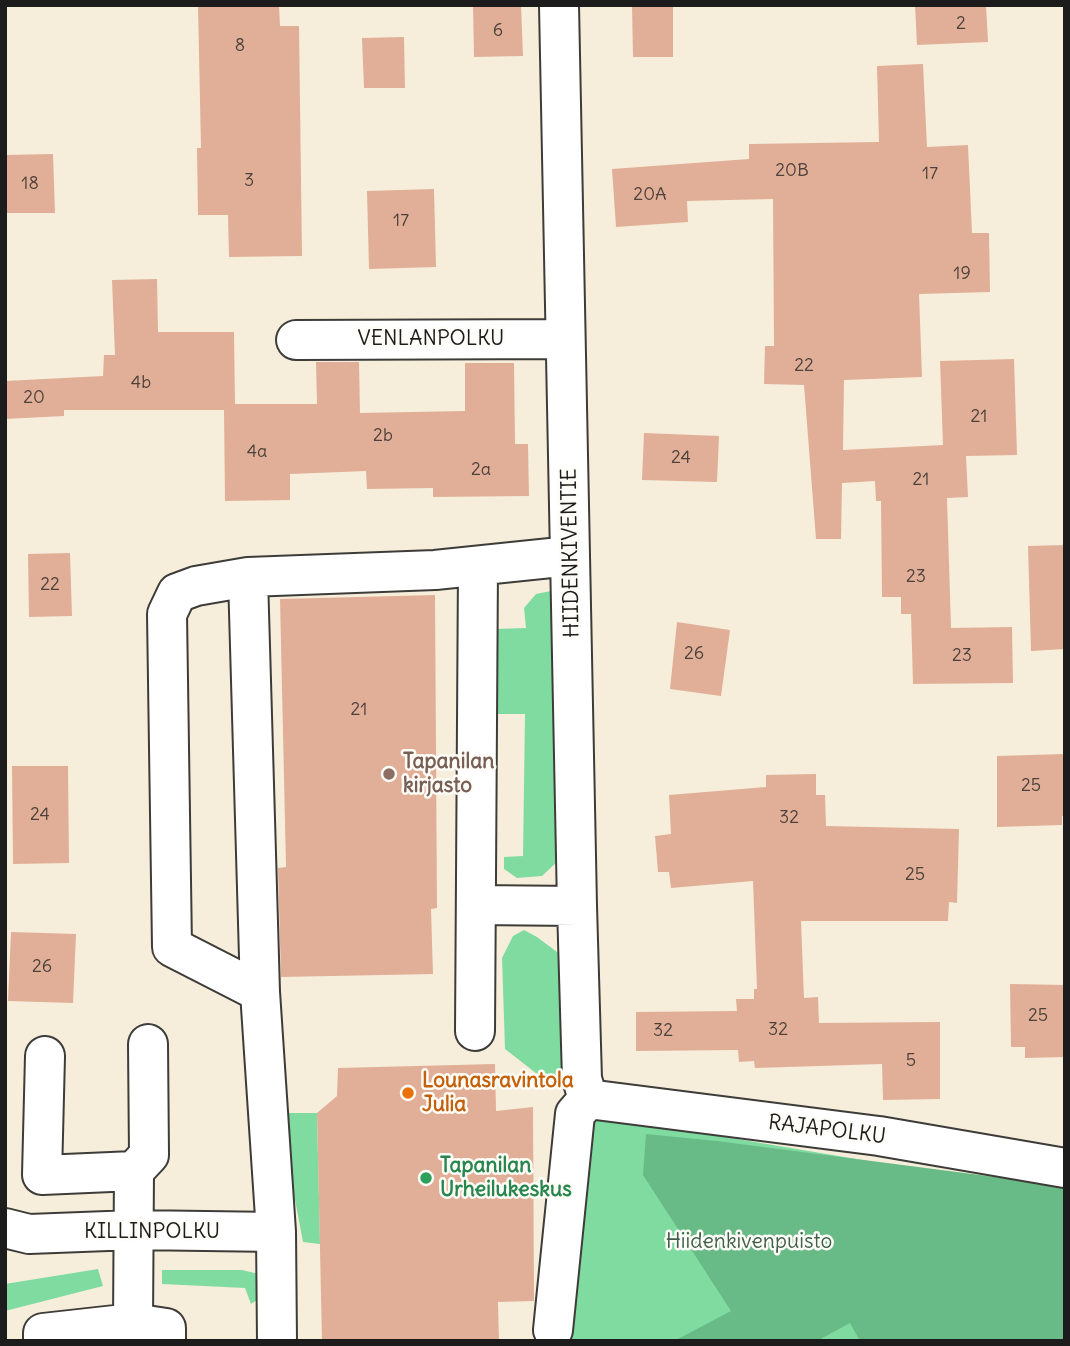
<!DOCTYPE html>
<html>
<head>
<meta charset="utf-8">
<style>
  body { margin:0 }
  #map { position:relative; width:1070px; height:1346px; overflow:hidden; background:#f6eedb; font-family:Delius,sans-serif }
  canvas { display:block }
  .frame { position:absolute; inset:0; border:7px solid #1c1c1c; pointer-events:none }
</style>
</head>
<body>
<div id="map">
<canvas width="1070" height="1346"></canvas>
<div class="frame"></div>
</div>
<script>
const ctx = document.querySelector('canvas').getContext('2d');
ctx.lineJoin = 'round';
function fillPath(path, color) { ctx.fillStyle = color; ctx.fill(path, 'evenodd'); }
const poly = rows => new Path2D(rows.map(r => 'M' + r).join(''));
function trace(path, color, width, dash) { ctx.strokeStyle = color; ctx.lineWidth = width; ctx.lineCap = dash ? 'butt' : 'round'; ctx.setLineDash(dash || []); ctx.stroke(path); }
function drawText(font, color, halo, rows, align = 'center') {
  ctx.font = font + ' Delius,sans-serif'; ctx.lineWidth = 5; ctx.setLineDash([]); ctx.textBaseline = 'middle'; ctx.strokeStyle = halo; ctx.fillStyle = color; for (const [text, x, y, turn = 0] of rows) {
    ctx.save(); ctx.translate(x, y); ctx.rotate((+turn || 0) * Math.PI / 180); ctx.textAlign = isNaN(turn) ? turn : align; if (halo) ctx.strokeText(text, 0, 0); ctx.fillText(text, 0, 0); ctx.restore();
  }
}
const green = poly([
  [556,590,557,862,542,876,517,878,504,869,504,857,523,856,525,714,490,714,494,629,526,628,524,608,536,594],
  [524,930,537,937,561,955,565,1078,541,1077,505,1049,502,958,513,936],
  [288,1113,317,1113,320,1244,303,1242,288,1163],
  [588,1114,1065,1194,1065,1341,568,1341],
  [98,1269,103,1286,5,1311,5,1284],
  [162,1270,242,1270,263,1275,263,1296,251,1304,245,1288,162,1284]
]);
const forest = poly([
  [646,1134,717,1141,1065,1186,1065,1341,860,1341,850,1323,817,1341,674,1341,731,1311,643,1175]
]);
const building = poly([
  [279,5,280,26,299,26,302,256,229,257,228,215,198,215,197,148,201,148,198,6],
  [473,5,521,5,523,56,474,57],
  [632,5,673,5,673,57,633,57],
  [915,5,986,5,988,42,917,45],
  [404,37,405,88,364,88,362,38],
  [923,64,927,147,968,145,972,233,989,233,990,292,919,294,922,377,844,380,843,450,943,445,940,361,1014,359,1017,455,966,456,968,497,947,498,951,628,1012,627,1013,683,913,684,911,614,901,614,901,597,882,597,881,501,876,501,875,481,842,483,841,539,816,539,804,385,764,384,765,346,774,346,773,199,687,201,688,222,616,227,612,169,749,159,749,144,879,142,877,66],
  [53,154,55,213,5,213,5,155],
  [434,189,436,267,369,269,367,191],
  [157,279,158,332,234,332,235,404,317,404,316,362,359,362,360,413,465,411,465,363,514,363,515,444,528,444,529,496,433,497,433,488,367,489,366,471,290,474,290,500,225,501,224,410,64,410,64,416,5,419,5,381,103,376,104,355,115,355,112,280],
  [644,433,719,436,717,482,642,480],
  [1065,545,1065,649,1031,651,1028,546],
  [70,553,72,616,29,617,28,554],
  [435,595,437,908,431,909,433,974,281,977,278,868,286,867,280,599],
  [677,622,730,630,721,696,670,689],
  [1065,754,1065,816,1062,816,1062,825,997,827,997,756],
  [12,766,68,766,69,863,13,864],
  [816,774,816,795,825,795,826,826,959,829,957,903,949,902,948,921,801,921,804,998,818,997,819,1023,940,1022,940,1099,883,1100,882,1064,755,1068,754,1061,739,1062,738,1050,636,1051,636,1012,737,1011,736,999,754,999,754,989,757,989,753,881,671,888,669,872,658,872,655,836,671,834,669,795,766,787,766,775],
  [11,932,76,934,73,1003,8,1001],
  [1010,984,1065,985,1065,1057,1025,1058,1025,1047,1011,1047],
  [495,1064,496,1111,533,1107,534,1301,498,1302,499,1341,322,1341,317,1113,337,1096,338,1068]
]);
const minor = poly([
  [559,5,577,906,582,1079,588,1099],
  [296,340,565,339],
  [248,577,260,992,276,1232,277,1341],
  [477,905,577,906],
  [260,992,172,947,167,614,177,593,196,586,248,577,435,570,570,556],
  [475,1031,478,567],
  [45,1056,42,1175,134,1171,133,1323],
  [588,1099,879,1136,1065,1168],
  [134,1171,149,1155,148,1044],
  [5,1228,29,1234,134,1230,276,1232],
  [553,1330,575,1114,588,1099],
  [43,1341,43,1333,133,1323,166,1328,166,1341]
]);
const markers = [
  [389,774,7,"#8d6e63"],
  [408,1093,7,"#e8710a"],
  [426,1178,7,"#2e9e5b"]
];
const numberNames = [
  ["2",961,24],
  ["6",498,31],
  ["8",240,46],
  ["20B",792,171],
  ["17",930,174],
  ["3",249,181],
  ["18",30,184],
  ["20A",650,195],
  ["17",401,221],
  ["19",962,274],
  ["22",804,366],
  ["4b",141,383],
  ["20",34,398],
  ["21",979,417],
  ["2b",383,436],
  ["4a",257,452],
  ["24",681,458],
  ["2a",481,470],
  ["21",921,480],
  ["23",916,577],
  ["22",50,585],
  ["26",694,654],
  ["23",962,656],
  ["21",359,710],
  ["25",1031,786],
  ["24",40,815],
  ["32",789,818],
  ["25",915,875],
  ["26",42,967],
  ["25",1038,1016],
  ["32",778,1030],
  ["32",663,1031],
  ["5",911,1061]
];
const streetNames = [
  ["VENLANPOLKU",431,339],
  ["HIIDENKIVENTIE",571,553,-91],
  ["RAJAPOLKU",827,1130,7],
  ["KILLINPOLKU",152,1232]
];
const educationNames = [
  ["Tapanilan",403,762],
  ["kirjasto",403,786]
];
const foodNames = [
  ["Lounasravintola",422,1081],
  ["Julia",422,1105]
];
const leisureNames = [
  ["Tapanilan",440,1166],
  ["Urheilukeskus",440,1190]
];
const parkNames = [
  ["Hiidenkivenpuisto",749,1242]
];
fillPath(green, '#80dba1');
fillPath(forest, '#68bb87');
fillPath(building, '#e1af97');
trace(minor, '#3d3c39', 42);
trace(minor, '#fff', 38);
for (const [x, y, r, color] of markers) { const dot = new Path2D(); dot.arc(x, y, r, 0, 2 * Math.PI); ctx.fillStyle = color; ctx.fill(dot); trace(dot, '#fdfcf7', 2.5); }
drawText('18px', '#4d413b', null, numberNames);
drawText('21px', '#1c1c1c', '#fdfcf7', streetNames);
drawText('bold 21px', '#785e54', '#fdfcf7', educationNames, 'left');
drawText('bold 21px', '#c56008', '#fdfcf7', foodNames, 'left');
drawText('bold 21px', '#27864d', '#fdfcf7', leisureNames, 'left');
drawText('21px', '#3f5f4b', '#fdfcf7', parkNames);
</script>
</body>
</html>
